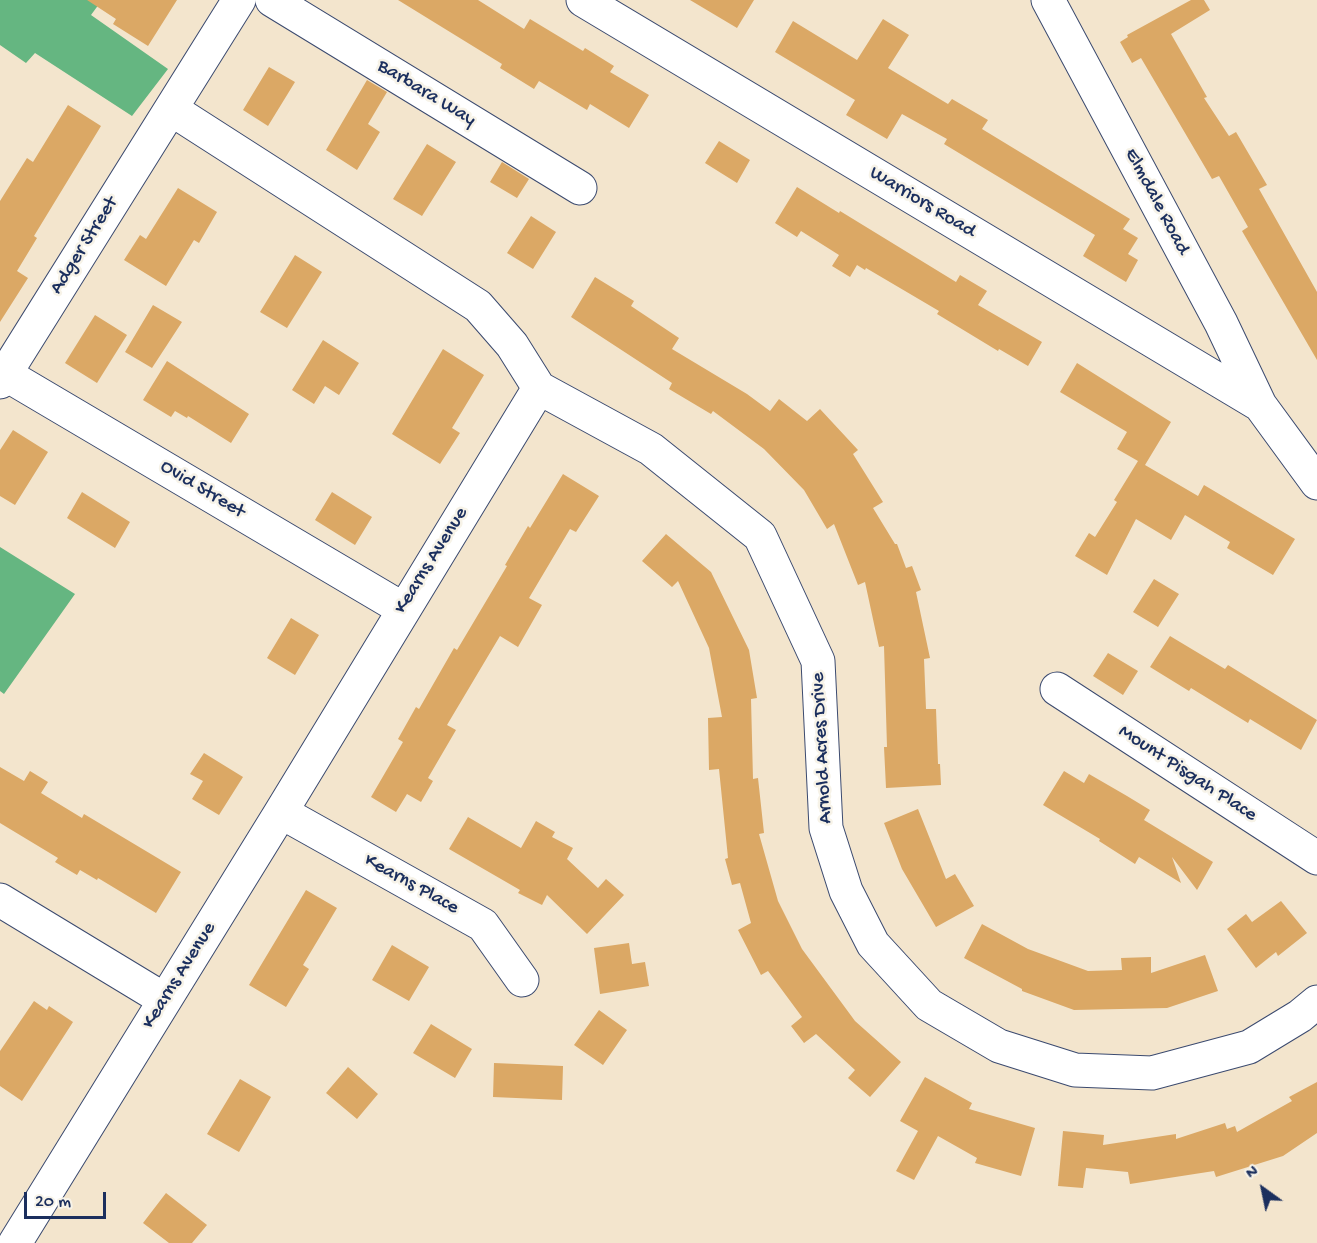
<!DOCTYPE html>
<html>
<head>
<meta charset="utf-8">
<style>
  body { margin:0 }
  #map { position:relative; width:1317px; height:1243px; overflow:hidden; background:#f3e5cd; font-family:"Gochi Hand",sans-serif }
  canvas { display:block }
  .north { position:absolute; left:1233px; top:1159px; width:60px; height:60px; -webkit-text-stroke:4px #f7f3e8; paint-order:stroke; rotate:327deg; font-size:16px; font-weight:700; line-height:24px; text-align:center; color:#1b2f5e }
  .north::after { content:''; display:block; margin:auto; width:21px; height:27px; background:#1b2f5e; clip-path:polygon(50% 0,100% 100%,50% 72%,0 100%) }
  .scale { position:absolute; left:24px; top:1192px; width:82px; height:27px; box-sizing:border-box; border:3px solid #1b2f5e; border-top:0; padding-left:8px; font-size:18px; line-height:21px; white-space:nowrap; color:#1b2f5e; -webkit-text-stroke:4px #f7f3e8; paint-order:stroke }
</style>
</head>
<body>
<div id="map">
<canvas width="1317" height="1243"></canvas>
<div class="north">N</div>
<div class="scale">20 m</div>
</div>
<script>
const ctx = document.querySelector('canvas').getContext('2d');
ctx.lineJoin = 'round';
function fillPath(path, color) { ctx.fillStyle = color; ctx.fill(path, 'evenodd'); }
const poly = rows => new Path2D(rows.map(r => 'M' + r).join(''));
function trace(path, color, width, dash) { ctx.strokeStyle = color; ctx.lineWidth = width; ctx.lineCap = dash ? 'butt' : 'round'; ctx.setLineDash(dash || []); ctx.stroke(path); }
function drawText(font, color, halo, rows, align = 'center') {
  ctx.font = font + ' "Gochi Hand",sans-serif'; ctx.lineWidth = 5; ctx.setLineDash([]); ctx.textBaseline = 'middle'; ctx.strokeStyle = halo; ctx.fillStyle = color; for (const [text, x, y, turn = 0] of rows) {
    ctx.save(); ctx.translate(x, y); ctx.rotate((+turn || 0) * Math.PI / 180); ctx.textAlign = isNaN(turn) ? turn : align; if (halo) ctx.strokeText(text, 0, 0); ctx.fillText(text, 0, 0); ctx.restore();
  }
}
const forest = poly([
  [0,0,102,0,91,15,168,69,132,116,35,53,26,63,0,45],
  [0,547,75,594,4,694,0,691]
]);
const building = poly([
  [87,0,177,0,148,46,113,24,116,19],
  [398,0,478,0,524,29,530,19,583,51,585,48,614,66,610,72,649,95,629,128,590,104,587,110,539,81,534,89,500,68,502,64],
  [690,0,754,0,737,28],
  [1191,0,1204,0,1210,10,1171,34,1207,97,1204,98,1229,136,1236,132,1267,185,1259,189,1317,292,1317,360,1242,231,1248,227,1219,176,1212,179,1141,58,1132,63,1120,42,1128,37,1127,35],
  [883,19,909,35,888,68,948,104,952,99,988,120,982,129,1130,219,1123,229,1138,238,1128,254,1138,260,1126,282,1083,256,1095,235,944,144,947,139,902,114,887,139,846,115,855,100,775,52,793,21,857,60],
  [269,67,295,82,268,126,243,110],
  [367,80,387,92,368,124,380,132,357,170,326,150],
  [68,105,101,126,34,236,37,238,17,271,28,278,0,322,0,201,27,158,33,162],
  [719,141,750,160,737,183,705,163],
  [427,144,456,162,422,216,393,199],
  [502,162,529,179,517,198,490,182],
  [797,187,839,213,840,211,956,282,960,275,987,291,978,305,1042,342,1028,366,999,349,998,351,937,314,939,311,866,268,865,270,857,265,850,277,832,266,839,255,801,231,797,237,775,223],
  [178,188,217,212,199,243,194,240,166,286,124,260,140,235,146,239],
  [531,216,556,232,533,269,507,253],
  [295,255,322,272,287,328,260,312],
  [595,277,634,301,631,306,679,338,672,349,747,394,770,411,779,399,807,421,820,409,858,450,853,454,883,502,873,508,895,544,897,544,906,568,912,566,921,590,916,592,930,658,924,659,926,709,936,709,938,764,940,764,941,785,886,788,884,747,887,747,884,646,879,647,865,582,858,585,834,524,827,529,804,490,764,449,713,411,711,414,669,389,672,383,571,317],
  [153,305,182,322,152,368,125,352],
  [95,315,127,335,97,383,65,363],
  [323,340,359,363,339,395,325,386,314,404,292,390],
  [443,349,484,375,452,428,460,433,440,464,392,434],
  [167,361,249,414,231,443,188,416,187,418,175,411,171,417,143,400],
  [1077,363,1171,422,1145,465,1198,496,1204,485,1295,539,1273,575,1227,548,1230,542,1185,515,1171,540,1136,519,1107,575,1075,556,1089,533,1095,537,1117,502,1114,500,1138,461,1117,449,1127,432,1060,392],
  [13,430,48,452,15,505,0,496,0,450],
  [563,474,599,496,576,532,570,529,529,598,542,605,518,647,500,636,447,725,456,730,428,778,433,781,421,802,407,794,396,812,371,797,403,742,398,739,416,707,419,709,454,648,457,650,507,566,505,565,528,526,530,528],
  [82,492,130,522,115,548,67,518],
  [332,492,372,517,355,545,315,520],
  [666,534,711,572,749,650,757,698,751,699,753,779,758,778,764,833,759,834,778,901,802,949,855,1021,901,1062,870,1097,848,1078,855,1070,816,1034,804,1043,791,1026,802,1017,768,971,761,975,738,930,751,923,740,883,732,885,725,859,728,858,719,769,709,770,708,718,722,717,709,648,678,581,672,587,642,561],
  [1154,579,1179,594,1158,627,1133,612],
  [291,618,319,635,295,675,267,658],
  [1170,636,1225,669,1228,665,1317,720,1301,750,1250,719,1248,723,1191,688,1189,691,1150,667],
  [1108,653,1138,671,1123,695,1093,676],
  [204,753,243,777,219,815,192,799,203,781,190,774],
  [0,767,24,781,30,771,48,782,41,793,82,818,84,814,181,872,156,913,98,878,97,880,80,870,77,875,55,862,58,858,0,823],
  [1064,771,1084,783,1089,774,1127,796,1150,810,1144,820,1213,862,1197,890,1172,857,1181,883,1139,857,1135,864,1099,841,1100,839,1043,805],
  [918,809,946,879,955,874,974,906,936,927,902,869,884,823],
  [468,817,521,848,536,821,555,832,552,837,573,848,567,859,598,888,606,879,624,895,587,934,547,895,542,905,518,893,520,890,449,849],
  [306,890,337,908,303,965,309,969,286,1007,249,985],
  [1281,901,1307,933,1278,956,1276,952,1256,968,1227,929,1246,914,1252,922],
  [982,924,1028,949,1088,971,1122,970,1121,958,1151,957,1151,973,1205,955,1218,991,1167,1008,1074,1010,1022,991,1022,989,964,958],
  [629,943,632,964,645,962,649,986,600,994,594,948],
  [392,945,429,967,409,1001,372,980],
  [34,1001,47,1010,49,1006,73,1022,22,1101,0,1086,0,1051],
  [599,1010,627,1030,603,1065,574,1045],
  [431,1024,472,1049,455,1078,413,1053],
  [494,1063,563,1066,562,1100,493,1097],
  [348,1067,378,1094,357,1119,326,1093],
  [925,1077,972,1103,969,1109,1035,1128,1021,1176,975,1163,977,1158,938,1136,914,1180,896,1171,918,1131,900,1121],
  [240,1079,271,1097,239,1152,207,1134],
  [1317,1082,1317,1133,1283,1156,1216,1177,1214,1171,1130,1184,1128,1172,1086,1168,1083,1188,1058,1186,1063,1131,1104,1135,1103,1145,1176,1134,1176,1139,1225,1123,1227,1129,1235,1126,1237,1132,1292,1101,1289,1097],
  [166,1193,207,1225,192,1243,169,1243,143,1223]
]);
const street = poly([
  [272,0,580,188],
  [583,0,1260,405],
  [1048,0,1221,323,1260,405,1317,483],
  [171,109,478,306,512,345,539,388],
  [0,371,403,609],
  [0,382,239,0],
  [539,388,651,449,760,536,818,661,826,828,846,891,873,944,929,1005,999,1046,1075,1070,1152,1073,1249,1047,1300,1016,1317,1002],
  [1057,689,1317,858],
  [281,812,483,925,522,980],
  [0,900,165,1000],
  [15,1243,281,812,539,388]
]);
const streetNames = [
  ["Barbara Way",426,94,31],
  ["Elmdale Road",1156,202,62],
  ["Warriors Road",922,203,31],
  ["Adger Street",85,246,-58],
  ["Ovid Street",202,490,31],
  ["Kearns Avenue",432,561,-58],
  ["Arnold Acres Drive",823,748,-93],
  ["Mount Pisgah Place",1187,774,33],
  ["Kearns Place",411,885,29],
  ["Kearns Avenue",180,976,-58]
];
fillPath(forest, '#65b681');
fillPath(building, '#dba865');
trace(street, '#3b4a6f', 35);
trace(street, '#fff', 33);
drawText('20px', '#1b2f5e', '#f7f3e8', streetNames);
</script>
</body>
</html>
